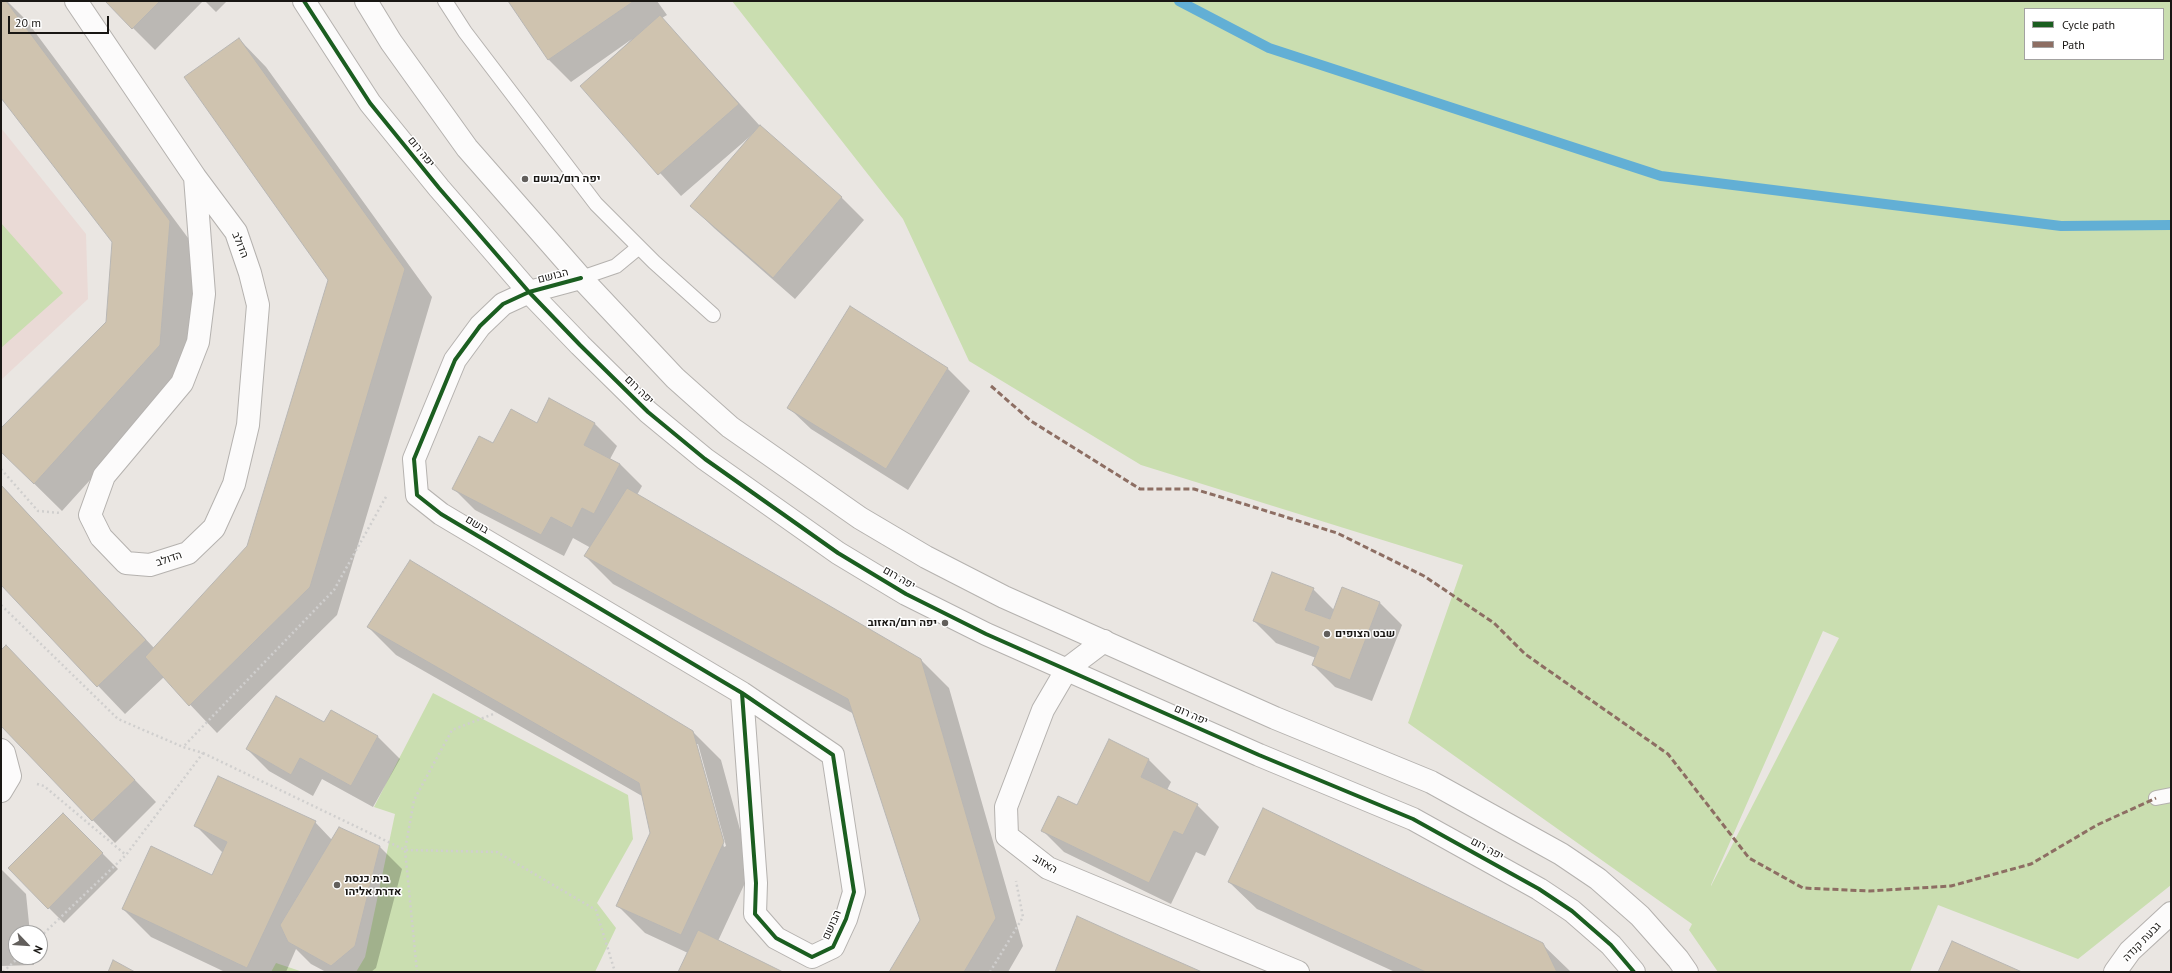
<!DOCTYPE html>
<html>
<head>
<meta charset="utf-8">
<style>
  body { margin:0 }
  #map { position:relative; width:2172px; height:973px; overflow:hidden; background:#eae6e2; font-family:"PT Sans",sans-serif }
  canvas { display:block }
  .frame { position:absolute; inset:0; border:2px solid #191714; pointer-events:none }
  .legend { position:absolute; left:2024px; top:8px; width:140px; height:52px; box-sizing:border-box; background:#fff; border:1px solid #a3a2a1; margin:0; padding:5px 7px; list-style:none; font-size:12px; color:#191714 }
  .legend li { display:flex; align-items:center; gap:8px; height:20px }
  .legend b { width:20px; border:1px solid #a3a2a1 }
  .north { position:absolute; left:8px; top:925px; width:40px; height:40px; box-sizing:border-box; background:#fff; border:1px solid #a3a2a1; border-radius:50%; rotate:115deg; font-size:11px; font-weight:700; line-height:16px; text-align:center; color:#191714 }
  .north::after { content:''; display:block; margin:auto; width:14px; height:18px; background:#625f5c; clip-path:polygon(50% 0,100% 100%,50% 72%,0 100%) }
  .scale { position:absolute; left:8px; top:16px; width:101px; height:18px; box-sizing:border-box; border:2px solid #191714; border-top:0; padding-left:5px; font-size:12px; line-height:14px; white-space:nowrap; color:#191714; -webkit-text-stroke:3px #fff; paint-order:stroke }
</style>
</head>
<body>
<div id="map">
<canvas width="2172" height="973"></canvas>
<div class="frame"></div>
<ul class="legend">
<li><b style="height:5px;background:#1b5e20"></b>Cycle path</li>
<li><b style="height:5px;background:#8d6e63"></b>Path</li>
</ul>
<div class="north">N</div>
<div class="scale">20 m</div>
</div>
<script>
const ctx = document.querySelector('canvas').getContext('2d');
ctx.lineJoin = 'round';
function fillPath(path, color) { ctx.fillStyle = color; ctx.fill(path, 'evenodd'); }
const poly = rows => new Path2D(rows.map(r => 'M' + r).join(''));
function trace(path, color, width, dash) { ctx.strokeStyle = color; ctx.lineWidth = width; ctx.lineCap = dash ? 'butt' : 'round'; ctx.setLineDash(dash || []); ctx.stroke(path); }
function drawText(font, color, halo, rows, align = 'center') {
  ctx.font = font + ' "PT Sans",Heebo,sans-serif'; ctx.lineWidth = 3; ctx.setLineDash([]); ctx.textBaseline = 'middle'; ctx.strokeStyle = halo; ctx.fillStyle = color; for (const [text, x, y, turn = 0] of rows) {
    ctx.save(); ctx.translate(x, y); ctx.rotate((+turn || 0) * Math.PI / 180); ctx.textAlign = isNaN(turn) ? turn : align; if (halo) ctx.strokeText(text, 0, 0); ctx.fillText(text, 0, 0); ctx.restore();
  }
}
const education = poly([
  [1,128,86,234,88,299,1,380]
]);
const green = poly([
  [732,1,2171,1,2171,885,2078,959,1938,905,1910,972,1718,972,1689,930,1692,924,1408,723,1463,565,1141,465,969,361,903,219],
  [2025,9,2163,9,2163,59,2025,59],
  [1823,631,1839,638,1711,886,1711,885],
  [1,223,63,293,1,348],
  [433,693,628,795,633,839,597,903,616,928,595,972,356,972,365,957,395,814,374,807],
  [276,963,303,972,271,972]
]);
const shadow = poly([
  [1,1,7,1,26,20,197,250,187,373,62,511,1,451,1,430,107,322,113,242,1,96],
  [106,1,203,1,155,50],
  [205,1,227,1,216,12],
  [509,1,657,1,667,15,662,18,760,126,842,198,864,220,795,299,714,228,692,206,754,133,681,196,581,86,632,39,571,82,549,60],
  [239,39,266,67,432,297,337,615,217,733,164,677,125,714,1,584,1,485,154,648,248,547,329,280],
  [850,308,948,369,970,391,908,490,811,429,789,408],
  [549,400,595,424,617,446,610,459,620,464,642,486,637,495,921,660,949,688,1023,946,1008,972,891,972,921,920,854,714,613,584,585,556,591,548,573,538,564,556,475,510,453,488,494,445,537,424],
  [1313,589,1334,610,1343,589,1380,603,1402,625,1372,701,1335,687,1313,665,1316,658,1276,643,1254,621],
  [368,627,693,732,721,760,751,870,718,941,781,972,679,972,688,953,645,933,617,905,651,834,642,796,396,655],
  [696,744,698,744,726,846,724,847],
  [1,652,28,668,156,802,115,843,1,725],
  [331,711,378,737,400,759,373,807,322,779,313,796,269,771,247,749,324,724],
  [1110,740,1149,760,1171,782,1167,790,1197,805,1219,827,1205,856,1196,852,1171,904,1064,852,1042,830,1077,807],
  [63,814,118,869,64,923,9,868],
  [315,822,332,840,380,847,402,869,376,968,371,972,326,972,311,964,296,949,286,972,225,972,151,937,123,909,212,876,223,853,196,826],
  [1,869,26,894,30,933,16,933,16,957,33,957,34,965,1,966],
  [1229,882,1542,944,1571,972,1395,972,1257,909]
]);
const stream = poly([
  [1179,1,1269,48,1661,176,2061,226,2171,225]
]);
const building = poly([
  [1,1,6,1,170,221,160,345,34,484,1,452,1,428,106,322,112,242,1,98,1,1],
  [105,1,160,1,132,29,105,1],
  [508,1,634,1,548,60,508,1],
  [660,15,739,104,658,175,580,86,660,15],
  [239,38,405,269,310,587,189,706,145,657,247,546,328,280,184,77,239,38],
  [760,125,842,197,773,278,690,206,760,125],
  [850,306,948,368,886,469,787,408,850,306],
  [549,398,595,423,584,445,620,464,594,514,582,508,572,528,551,517,541,535,452,489,479,436,493,443,511,409,537,423,549,398],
  [1,485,146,640,97,687,1,585,1,485],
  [627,488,921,659,996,918,964,972,889,972,920,920,848,699,584,556,627,488],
  [410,560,693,731,724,842,681,935,616,906,650,833,639,783,367,627,410,560],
  [1272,572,1314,588,1305,610,1330,619,1342,587,1380,602,1350,680,1312,665,1319,647,1253,621,1272,572],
  [6,645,135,780,92,821,1,726,1,650,6,645],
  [276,696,324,722,331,710,378,736,351,786,300,758,291,775,246,749,276,696],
  [1109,739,1149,759,1141,777,1198,804,1183,835,1174,831,1149,883,1041,831,1058,796,1077,805,1109,739],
  [218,776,316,821,247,968,122,909,151,846,212,875,227,842,194,826,218,776],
  [1263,808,1543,943,1557,972,1426,972,1228,882,1263,808],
  [63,813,103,853,48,909,8,868,63,813],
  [339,827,380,846,355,946,331,966,288,942,280,925,339,827],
  [1077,916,1125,938,1202,972,1055,972,1077,916],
  [698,930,783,972,678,972,698,930],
  [1952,941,2022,972,1938,972,1952,941],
  [113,960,135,972,108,972,113,960]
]);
const path = poly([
  [1,469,38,511,61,513],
  [1,605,118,719,183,747],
  [203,753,405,850,497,852,596,910,615,972],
  [37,784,44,786,126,855],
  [40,937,126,855,203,753,183,747,334,590,387,495],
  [3,972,19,957],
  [417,972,405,850,414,800,452,730,496,713],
  [990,972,1023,917,1016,881]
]);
const lane = poly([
  [445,1,465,32,596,204,654,262,713,315],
  [581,278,616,266,639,247],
  [2156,798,2171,795]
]);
const street = poly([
  [76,1,195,177,236,232,250,273,258,305,248,425,234,484,214,528,188,553,150,565,126,563,101,537,90,515,104,476,182,383,198,342,204,294,195,177],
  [581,278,529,292,503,304,480,326,455,360,414,459,417,495,441,514,742,693,833,755,854,892,846,919,833,947,812,957,776,938,755,914,756,883,742,693],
  [1104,641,1067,669,1043,710,1006,807,1007,836,1048,868,1298,972],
  [1,750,4,753,10,776,1,791],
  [2115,972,2130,951,2171,913]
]);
const secondary = poly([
  [304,1,370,103,439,188,529,292,580,345,648,412,705,459,838,553,906,594,986,634,1259,755,1413,819,1539,889,1572,911,1611,945,1634,972],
  [366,1,391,42,467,148,581,278,675,378,730,427,860,518,926,557,1004,597,1275,718,1431,782,1561,854,1598,879,1640,916,1678,959,1687,972]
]);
const quiet = poly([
  [991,386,1031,421,1140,489,1194,489,1244,504,1337,533,1424,576,1494,623,1525,654,1668,754,1749,858,1803,888,1869,891,1951,886,2031,864,2097,825,2156,798]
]);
const cycleway = poly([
  [304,1,370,103,439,188,529,292,580,345,648,412,705,459,838,553,906,594,986,634,1259,755,1413,819,1539,889,1572,911,1611,945,1634,972],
  [581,278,529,292,503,304,480,326,455,360,414,459,417,495,441,514,742,693,833,755,854,892,846,919,833,947,812,957,776,938,755,914,756,883,742,693]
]);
const markers = [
  [525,179,4,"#625f5c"],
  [945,623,4,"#625f5c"],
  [1327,634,4,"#625f5c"],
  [337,885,4,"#625f5c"]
];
const streetNames = [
  ["יפה רום",421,152,51],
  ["הדולב",240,245,68],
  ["הבושם",553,276,-15],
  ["יפה רום",639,390,44],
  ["בושם",477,525,31],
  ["הדולב",169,559,-19],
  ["יפה רום",899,578,30],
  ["יפה רום",1191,715,24],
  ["יפה רום",1487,849,29],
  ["האזוב",1045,864,32],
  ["הבושם",832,925,-66],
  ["גבעת קנדה",2142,942,-46]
];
const poiNames = [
  ["יפה רום/בושם",533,179],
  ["יפה רום/האזוב",937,623,"right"],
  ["שבט הצופים",1335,634],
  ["בית כנסת",345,879],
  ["אדרת אליהו",345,892]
];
fillPath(education, '#eadad6');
fillPath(green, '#cadeb0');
fillPath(shadow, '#0003');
trace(stream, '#62afd5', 10);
fillPath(building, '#cfc3af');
trace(building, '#b8b6b3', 1);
trace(lane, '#b5b2af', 16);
trace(street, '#b5b2af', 24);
trace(secondary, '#b5b2af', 24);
trace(path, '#d0cfce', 2.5, [2, 3]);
trace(lane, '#fcfbfb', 14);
trace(street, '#fcfbfb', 22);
trace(secondary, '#fcfbfb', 22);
trace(quiet, '#8d6e63', 3, [6, 3]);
trace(cycleway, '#1b5e20', 4);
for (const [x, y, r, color] of markers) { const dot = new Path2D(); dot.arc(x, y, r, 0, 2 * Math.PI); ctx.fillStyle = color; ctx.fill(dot); trace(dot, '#fff', 1.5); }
drawText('11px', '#191714', '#fff', streetNames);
drawText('bold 11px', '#191714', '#fff', poiNames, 'left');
</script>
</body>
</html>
